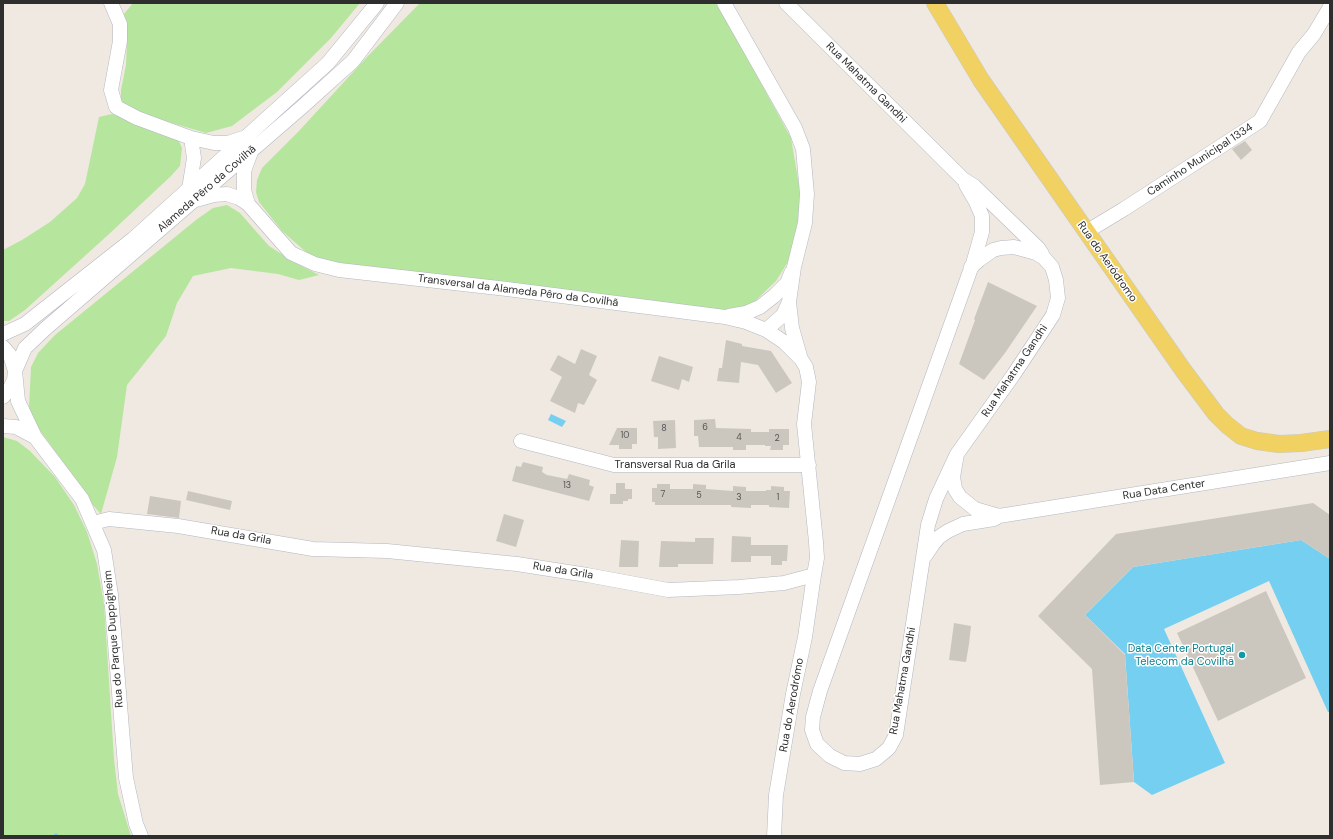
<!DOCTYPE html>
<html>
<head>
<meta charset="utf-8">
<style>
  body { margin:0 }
  #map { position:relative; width:1333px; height:839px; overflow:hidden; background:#efe9e1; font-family:"DM Sans",sans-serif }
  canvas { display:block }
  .frame { position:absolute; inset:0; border:4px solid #2e2e2e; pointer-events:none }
</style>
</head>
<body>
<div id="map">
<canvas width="1333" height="839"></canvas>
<div class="frame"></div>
</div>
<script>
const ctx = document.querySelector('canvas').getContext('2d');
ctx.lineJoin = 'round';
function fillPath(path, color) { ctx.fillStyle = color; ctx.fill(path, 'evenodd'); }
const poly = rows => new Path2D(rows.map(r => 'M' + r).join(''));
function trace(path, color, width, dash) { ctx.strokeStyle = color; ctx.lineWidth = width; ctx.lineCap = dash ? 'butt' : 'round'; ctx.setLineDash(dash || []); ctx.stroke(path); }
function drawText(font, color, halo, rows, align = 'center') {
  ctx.font = font + ' "DM Sans",sans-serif'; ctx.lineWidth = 3; ctx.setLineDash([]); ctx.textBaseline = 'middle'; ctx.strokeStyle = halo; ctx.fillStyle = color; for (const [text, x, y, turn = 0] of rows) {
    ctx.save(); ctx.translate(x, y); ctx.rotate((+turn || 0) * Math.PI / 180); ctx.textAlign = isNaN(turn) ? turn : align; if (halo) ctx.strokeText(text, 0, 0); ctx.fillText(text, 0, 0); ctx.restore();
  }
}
const green = poly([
  [133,3,360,3,331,38,277,92,232,126,206,133,127,110,121,100,121,90,126,65,127,40,124,14],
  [420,3,717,3,791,138,802,203,793,254,776,281,753,303,736,313,358,266,313,258,282,231,259,202,256,192,257,180,262,168,298,132,367,57],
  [112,114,164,132,178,139,182,148,180,166,171,176,108,235,25,310,9,321,3,321,3,250,22,240,50,222,77,198,85,184,99,117],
  [227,205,240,213,269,246,294,262,319,275,299,280,278,274,231,268,193,276,177,303,166,336,127,385,117,457,101,514,92,504,73,476,36,425,29,407,31,367,38,353,55,335,196,220,213,208],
  [3,437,17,441,30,451,55,477,74,505,87,532,97,564,104,604,114,759,118,794,131,836,3,836]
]);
const water = poly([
  [551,414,566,421,562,427,548,420],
  [1301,540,1330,559,1330,712,1328,712,1269,581,1164,629,1225,763,1152,795,1134,782,1125,654,1085,615,1133,567]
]);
const stream = poly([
  [56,835,56,836]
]);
const building = poly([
  [1245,141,1252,150,1241,160,1232,149],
  [988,282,1037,306,1005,353,984,380,959,364,975,320,974,319],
  [726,340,742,344,742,346,771,351,792,383,776,393,758,365,741,362,739,383,717,381,719,368,722,368],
  [581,349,597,356,589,375,597,380,584,405,578,403,575,413,550,401,562,377,550,370,558,355,575,364],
  [659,356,693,367,689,382,682,379,679,390,651,381],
  [715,419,716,428,751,429,751,432,769,432,769,429,789,429,789,445,783,445,783,450,770,450,771,446,765,446,765,445,746,445,746,450,733,450,733,447,699,447,698,436,694,436,694,420],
  [675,420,676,448,658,449,658,437,654,437,653,421],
  [617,428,637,428,637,444,632,444,632,449,619,449,619,445,609,445],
  [523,462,543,467,542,472,547,475,567,479,569,474,590,480,589,485,594,487,589,501,512,481,516,466,521,467],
  [616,483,625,483,625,489,632,489,632,499,628,499,628,501,623,501,623,504,610,504,610,494,616,494],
  [657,484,670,484,670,489,693,489,693,484,706,485,706,489,733,491,733,486,746,487,746,491,766,491,766,490,771,490,771,486,784,487,784,491,790,491,789,508,769,507,769,505,751,505,751,508,731,507,731,505,655,505,655,502,652,502,652,488,657,488],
  [188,491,232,501,230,510,186,500],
  [150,496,181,501,179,518,147,514],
  [1313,503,1330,515,1330,559,1301,540,1133,567,1085,615,1125,655,1134,782,1100,785,1092,669,1038,616,1116,534],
  [504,514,524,520,516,547,496,541],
  [732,536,751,537,751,545,788,545,787,561,782,561,782,565,771,565,771,556,751,556,751,562,731,562],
  [695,538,714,538,713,564,678,564,678,567,659,567,661,541,695,542],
  [621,540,639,541,638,567,619,567],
  [1266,591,1306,678,1218,721,1177,633],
  [954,623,971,626,969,644,966,662,949,660]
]);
const minor = poly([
  [111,3,120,24,120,41,111,90,116,107,137,118,191,138,214,143,228,143,243,138],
  [724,3,795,128,803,149,807,194,805,223,794,267,789,302,792,328,800,356],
  [786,3,963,179,974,186,1038,248,1042,254],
  [966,185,976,202,982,216,982,232,972,267],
  [189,189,194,158,191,138],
  [248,204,244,190,244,171,251,152],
  [1086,232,1124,209,1260,121,1299,52,1314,34,1330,7],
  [729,316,746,313,760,307,774,296,787,283,791,273],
  [766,330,783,315,789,302],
  [3,334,25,324,133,239,328,63,377,3],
  [3,347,10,355,15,371,14,380,10,388,3,397],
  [3,426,16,427,35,437],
  [521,441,614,465,809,465],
  [957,454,936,499,928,525,896,735,889,748,876,759,860,764,844,763,830,756,817,744,812,730,813,717,820,691,970,271,971,267,979,260,993,250,1001,248,1014,247,1036,253,1044,258,1052,267,1056,280,1058,298,1053,315,1014,374,957,454,953,477,955,489,960,497,975,509,999,516],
  [93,523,109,519,178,526,313,549,387,551,517,564,587,575,668,590,739,587,784,583,814,575,817,558,816,542,804,424,809,382,806,367,801,359,784,342,766,330,746,322,725,317,507,289,339,270,315,264,291,253,248,204,239,198,227,194,214,195,196,200],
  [925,556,933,544,939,537,948,531,963,524,994,519,999,516,1330,463],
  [141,836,136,824,126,778,111,595,104,550,82,499,35,437,18,401,15,371,25,348,45,329,302,107,353,61,397,3],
  [774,836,776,795,793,694,805,637,814,575]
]);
const major = poly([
  [935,3,981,80,1183,370,1216,414,1227,425,1241,436,1257,441,1279,444,1301,443,1330,439]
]);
const markers = [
  [1242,655,4,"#0f9aa8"]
];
const numberNames = [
  ["6",705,428],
  ["8",664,429],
  ["10",625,436],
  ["4",739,438],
  ["2",777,439],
  ["13",567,486],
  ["7",663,495],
  ["5",699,496],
  ["3",739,498],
  ["1",778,498]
];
const streetNames = [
  ["Rua Mahatma Gandhi",866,83,45],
  ["Caminho Municipal 1334",1200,160,-33],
  ["Alameda Pêro da Covilhã",207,189,-41],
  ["Rua do Aeródromo",1107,262,55],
  ["Transversal da Alameda Pêro da Covilhã",518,291,7],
  ["Rua Mahatma Gandhi",1015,371,-56],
  ["Transversal Rua da Grila",675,465],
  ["Rua Data Center",1164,490,-9],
  ["Rua da Grila",241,536,10],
  ["Rua da Grila",563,571,9],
  ["Rua do Parque Duppigheim",114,639,-95],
  ["Rua Mahatma Gandhi",903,681,-80],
  ["Rua do Aerodrómo",792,705,-80]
];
const cultureNames = [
  ["Data Center Portugal",1234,649],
  ["Telecom da Covilhã",1234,662]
];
fillPath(green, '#b6e59e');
fillPath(water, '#75cff0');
trace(stream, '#75cff0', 3.5);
fillPath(building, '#cbc7bf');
trace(minor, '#b4b7c1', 15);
trace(major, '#c9c9c9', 18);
trace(minor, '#fff', 14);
trace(major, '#f2d163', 17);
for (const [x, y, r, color] of markers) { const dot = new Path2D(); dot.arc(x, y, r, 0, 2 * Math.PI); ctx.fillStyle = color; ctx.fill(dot); trace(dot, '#fff', 1.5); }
drawText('9px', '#555452', null, numberNames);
drawText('11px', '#2e2e2e', '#fff', streetNames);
drawText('11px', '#0d838f', '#fff', cultureNames, 'right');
</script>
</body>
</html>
